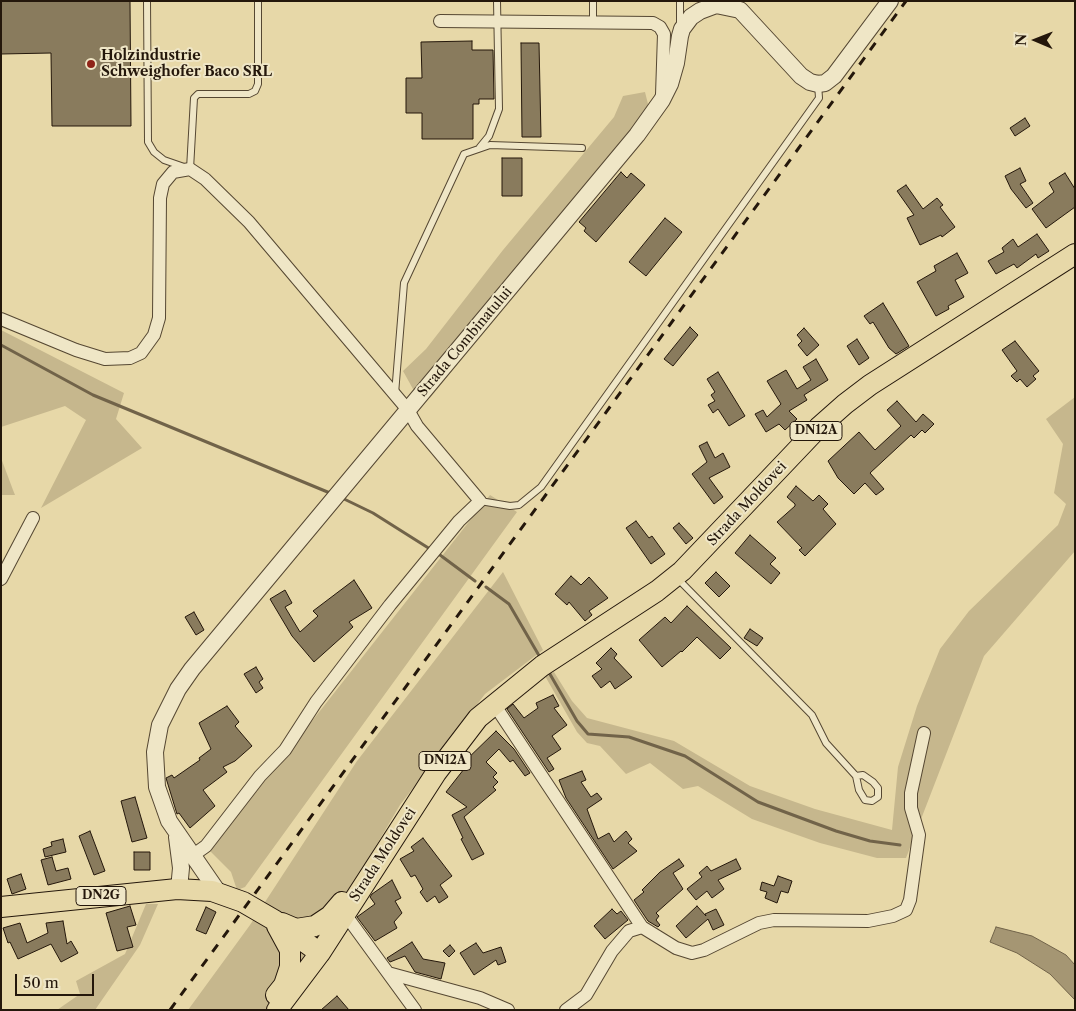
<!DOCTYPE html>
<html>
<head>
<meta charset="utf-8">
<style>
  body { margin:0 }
  #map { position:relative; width:1076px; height:1011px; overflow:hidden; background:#e7d8a8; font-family:"Libre Caslon Text",serif }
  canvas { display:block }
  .frame { position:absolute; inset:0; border:2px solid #24170b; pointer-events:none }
  .north { position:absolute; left:1011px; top:15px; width:50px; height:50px; -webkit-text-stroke:4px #efe6c6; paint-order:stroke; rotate:271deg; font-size:14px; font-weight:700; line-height:20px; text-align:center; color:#24170b }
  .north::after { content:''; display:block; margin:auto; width:18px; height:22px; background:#24170b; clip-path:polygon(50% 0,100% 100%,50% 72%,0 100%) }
  .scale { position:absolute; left:15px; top:974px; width:79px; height:22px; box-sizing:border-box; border:2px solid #24170b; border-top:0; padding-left:6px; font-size:15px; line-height:18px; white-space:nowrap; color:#24170b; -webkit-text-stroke:4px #efe6c6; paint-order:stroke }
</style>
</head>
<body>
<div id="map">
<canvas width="1076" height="1011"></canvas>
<div class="frame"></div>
<div class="north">N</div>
<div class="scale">50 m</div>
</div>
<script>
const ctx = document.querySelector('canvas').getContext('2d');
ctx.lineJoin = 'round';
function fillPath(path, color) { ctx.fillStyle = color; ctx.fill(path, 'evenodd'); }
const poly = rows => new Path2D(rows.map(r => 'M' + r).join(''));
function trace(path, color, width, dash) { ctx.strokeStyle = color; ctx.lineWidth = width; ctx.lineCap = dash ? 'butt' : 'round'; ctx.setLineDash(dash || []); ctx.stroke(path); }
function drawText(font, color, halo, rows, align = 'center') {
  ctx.font = font + ' "Libre Caslon Text",serif'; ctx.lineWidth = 4; ctx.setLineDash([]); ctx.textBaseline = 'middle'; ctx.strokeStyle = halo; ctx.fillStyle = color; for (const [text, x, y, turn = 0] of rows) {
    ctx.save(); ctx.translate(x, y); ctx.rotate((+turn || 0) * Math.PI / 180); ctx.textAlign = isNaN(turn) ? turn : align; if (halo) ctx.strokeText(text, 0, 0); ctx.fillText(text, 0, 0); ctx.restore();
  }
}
const green = poly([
  [645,92,649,108,658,117,430,398,413,389,403,371,426,349,503,250,614,117,623,96],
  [1,330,124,393,116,419,142,448,41,508,86,420,65,406,1,427],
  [1075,397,1075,551,984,656,906,858,877,858,820,843,752,819,698,786,683,789,650,763,626,774,600,746,587,743,577,732,545,676,554,672,572,701,587,718,674,741,750,786,815,809,892,830,898,767,917,706,940,649,969,611,1058,525,1066,504,1054,493,1063,444,1046,419],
  [1,458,13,490,15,495,1,495],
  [490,495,517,512,245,887,237,890,231,872,207,848,227,829],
  [503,572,543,650,485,694,400,805,279,1010,188,1010,250,925,357,761],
  [146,904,158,904,140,945,95,1010,57,1010,80,994,76,981,125,954]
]);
const water = poly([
  [996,927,1032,936,1066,955,1075,965,1075,1000,1050,974,1017,953,990,942,996,927]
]);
const stream = poly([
  [1,345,93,395,330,493],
  [342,498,373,513,430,549],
  [440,555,475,581],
  [486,587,509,604,541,659],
  [547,669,577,721,588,734,629,737,685,756,758,802,836,831,870,841,900,845]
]);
const building = poly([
  [1,1,130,1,131,126,52,126,51,53,1,54,1,1],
  [472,41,472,50,493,50,494,99,479,99,479,104,473,104,473,139,422,139,422,113,406,113,406,78,422,78,421,42,472,41],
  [521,43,539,43,541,137,522,137,521,43],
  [1025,118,1030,126,1015,136,1010,128,1025,118],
  [502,158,522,158,522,196,502,196,502,158],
  [1020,168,1026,181,1020,184,1033,203,1026,208,1011,189,1005,176,1020,168],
  [621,172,627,178,631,173,645,185,596,242,584,231,586,228,579,222,621,172],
  [1065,173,1075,189,1075,207,1046,228,1032,209,1054,192,1049,183,1065,173],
  [906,185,923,209,937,198,943,205,940,207,955,227,942,237,941,235,920,245,907,218,914,215,897,191,906,185],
  [665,218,682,232,646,276,629,262,665,218],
  [1037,234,1049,251,1038,258,1036,254,1017,268,1014,264,996,274,988,261,1004,252,1002,248,1013,239,1018,247,1037,234],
  [957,253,968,273,955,280,964,297,948,306,949,309,936,316,917,282,936,271,934,266,957,253],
  [883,303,909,346,896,354,889,348,873,322,870,324,864,316,883,303],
  [690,327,698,335,673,366,664,359,690,327],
  [804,328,819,345,807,356,798,345,802,341,797,335,804,328],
  [857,339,869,358,859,365,847,346,857,339],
  [1015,341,1039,371,1033,376,1036,379,1027,387,1020,379,1017,382,1011,376,1017,371,1002,350,1015,341],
  [816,359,828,380,804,395,807,400,789,411,797,419,785,430,779,424,766,432,755,414,763,410,767,417,781,404,767,381,786,370,797,389,811,380,803,367,816,359],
  [718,372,745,416,729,426,718,409,713,413,708,405,715,401,711,395,715,392,707,379,718,372],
  [897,401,916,422,923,414,934,424,925,433,922,430,914,438,911,435,870,473,884,489,876,495,865,483,854,494,838,478,828,461,859,432,875,450,901,426,887,410,897,401],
  [707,442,715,458,723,453,730,467,709,478,723,497,714,504,692,474,707,462,699,446,707,442],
  [796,486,813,501,819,495,828,504,823,509,836,524,805,556,799,550,802,548,777,522,795,506,795,504,787,497,796,486],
  [636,521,649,538,652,536,665,554,651,564,626,528,636,521],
  [679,523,693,538,686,544,673,528,679,523],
  [750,535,776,558,770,564,780,573,771,584,735,553,750,535],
  [716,572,730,586,719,597,705,583,716,572],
  [571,576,581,585,589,577,608,598,589,611,592,615,585,621,569,602,567,605,555,594,571,576],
  [354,580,372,608,349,622,353,627,314,662,292,636,270,599,285,590,292,603,285,607,300,632,318,616,313,611,354,580],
  [687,606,731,648,720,659,697,637,682,652,681,651,662,667,639,640,665,617,671,623,687,606],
  [194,612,204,630,196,635,185,617,194,612],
  [750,629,763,638,757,646,744,638,750,629],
  [611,648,617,654,614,658,632,677,615,689,610,681,601,688,592,676,602,669,596,663,611,648],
  [256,667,263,679,259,682,263,688,256,693,244,674,256,667],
  [553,695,559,706,554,708,567,725,552,736,561,749,547,758,554,769,549,772,507,709,513,704,524,718,538,708,536,703,553,695],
  [227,706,239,722,235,726,252,746,235,761,223,767,227,772,203,790,215,806,190,828,179,813,177,814,166,778,172,775,174,778,200,760,199,758,211,749,199,723,227,706],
  [496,731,514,749,530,773,525,776,513,760,510,762,499,749,486,762,497,773,493,777,498,782,493,787,496,790,464,817,484,854,472,860,461,839,463,838,452,815,467,807,446,792,464,769,460,766,496,731],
  [582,771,586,780,581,782,591,797,597,793,602,799,587,809,598,839,609,833,614,842,626,831,632,839,628,843,637,851,613,869,566,798,559,780,582,771],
  [135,797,147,838,132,842,121,801,135,797],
  [90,831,105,871,94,875,79,836,90,831],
  [423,838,452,876,440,885,448,897,439,903,435,896,427,902,420,892,423,889,415,875,411,877,400,859,414,851,411,847,423,838],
  [63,839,66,852,45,857,43,849,52,846,51,842,63,839],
  [134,852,150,852,150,870,134,870,134,852],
  [52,857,56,871,68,868,71,879,48,885,41,860,52,857],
  [679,859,684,866,673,873,683,889,656,913,659,916,656,920,660,925,658,927,648,921,634,900,644,892,642,890,660,872,679,859],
  [736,859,741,869,718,880,724,889,712,898,707,891,696,900,687,889,702,877,699,873,707,866,711,871,736,859],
  [21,874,26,889,12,894,7,879,21,874],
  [778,876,792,881,788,893,781,891,777,903,765,898,767,892,760,890,762,882,774,886,778,876],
  [392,880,401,898,395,901,402,913,394,922,397,928,375,941,357,917,375,904,370,897,372,894,392,880],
  [130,906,136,925,127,927,133,947,117,951,106,913,130,906],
  [697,906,706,916,705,914,716,909,724,925,713,930,708,919,686,938,676,926,697,906],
  [206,907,216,912,206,934,196,930,206,907],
  [612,909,617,914,621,911,628,920,605,939,594,926,612,909],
  [63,921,67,944,71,941,78,953,61,962,51,944,18,959,10,942,8,943,3,928,20,923,27,943,48,933,46,923,63,921],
  [412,942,423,959,445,963,441,979,415,972,405,956,390,962,387,958,412,942],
  [476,943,483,953,501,947,506,962,498,965,496,960,474,975,460,953,476,943],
  [450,945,455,951,449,957,443,951,450,945],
  [337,996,349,1010,321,1010,337,996]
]);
const service = poly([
  [147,1,148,142,154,152,164,160,190,169,194,98,198,94,249,94,255,91,258,84,258,1],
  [593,22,593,1],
  [680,25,680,1],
  [480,147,489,136,499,109,497,1],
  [395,394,404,283,464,154,490,145,582,148],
  [480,501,510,506,519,505,541,487,819,98,818,84],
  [677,578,812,715,826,743,856,776,859,790,865,800,872,801,878,797,878,788,873,782,863,775,856,776]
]);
const minor = poly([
  [440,21,653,23,660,27,664,34,662,95],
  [1,319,76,350,105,359,130,358,141,353,154,335,159,318,160,198,163,184,173,172,190,169,205,179,249,222,408,410,417,426,480,501,459,521,390,605,316,702,285,750,260,776,206,846,192,856],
  [1,579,33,518],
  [494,704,642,927,676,948,692,953,704,950,759,923,774,920,868,921,893,916,906,910,910,900,919,835,911,808,911,793,924,733],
  [345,914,415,1010],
  [388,973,480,998,508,1010],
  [566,1010,586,995,612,951,629,931,642,927]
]);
const tertiary = poly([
  [177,837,181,868,179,889],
  [218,892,169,821,157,787,155,752,160,725,178,689,192,669,637,135,662,100,670,84,676,63,680,36,682,29,691,17,700,11,716,5,740,10,801,76,810,82,818,84,825,83,834,76,890,1]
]);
const primary = poly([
  [1,907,177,889,212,891,243,902,274,920,320,953],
  [282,923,296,929,315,926,330,916,342,902],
  [276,995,284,985,290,967,290,950,277,926],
  [277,1010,320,953,436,773,478,718,542,666,657,591,682,571,819,427,845,404,870,385,1075,254]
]);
const rail = poly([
  [170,1010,906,1]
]);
const markers = [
  [91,64,5,"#8f2418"]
];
const shields = [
  [816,431,52],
  [445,761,52],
  [101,896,50]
];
const shieldNames = [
  ["DN12A",816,431],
  ["DN12A",445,761],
  ["DN2G",101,896]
];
const poiNames = [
  ["Holzindustrie",101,56],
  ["Schweighofer Baco SRL",101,72]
];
const streetNames = [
  ["Strada Combinatului",465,342,-50],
  ["Strada Moldovei",747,504,-47],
  ["Strada Moldovei",383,855,-57]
];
fillPath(green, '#c6b78d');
fillPath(water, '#a59673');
trace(water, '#716349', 1);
trace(stream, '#716349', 3);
fillPath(building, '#897b5d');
trace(building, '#24170b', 1);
trace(service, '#554732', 8);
trace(minor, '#554732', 14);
trace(tertiary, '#554732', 18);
trace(primary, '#24170b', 22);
trace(service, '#efe6c6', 6);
trace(minor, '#efe6c6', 12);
trace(tertiary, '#efe6c6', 16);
trace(primary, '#e7d8a8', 20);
trace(rail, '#24170b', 3, [9, 9]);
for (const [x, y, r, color] of markers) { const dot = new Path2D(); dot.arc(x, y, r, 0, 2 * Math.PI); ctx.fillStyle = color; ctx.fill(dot); trace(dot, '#efe6c6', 2); }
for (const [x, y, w] of shields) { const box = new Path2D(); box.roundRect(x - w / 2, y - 9.5, w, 19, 4); ctx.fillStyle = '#efe6c6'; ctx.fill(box); trace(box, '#24170b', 1); }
drawText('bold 12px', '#24170b', null, shieldNames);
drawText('bold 14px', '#24170b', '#efe6c6', poiNames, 'left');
drawText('14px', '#24170b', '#efe6c6', streetNames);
</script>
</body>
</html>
